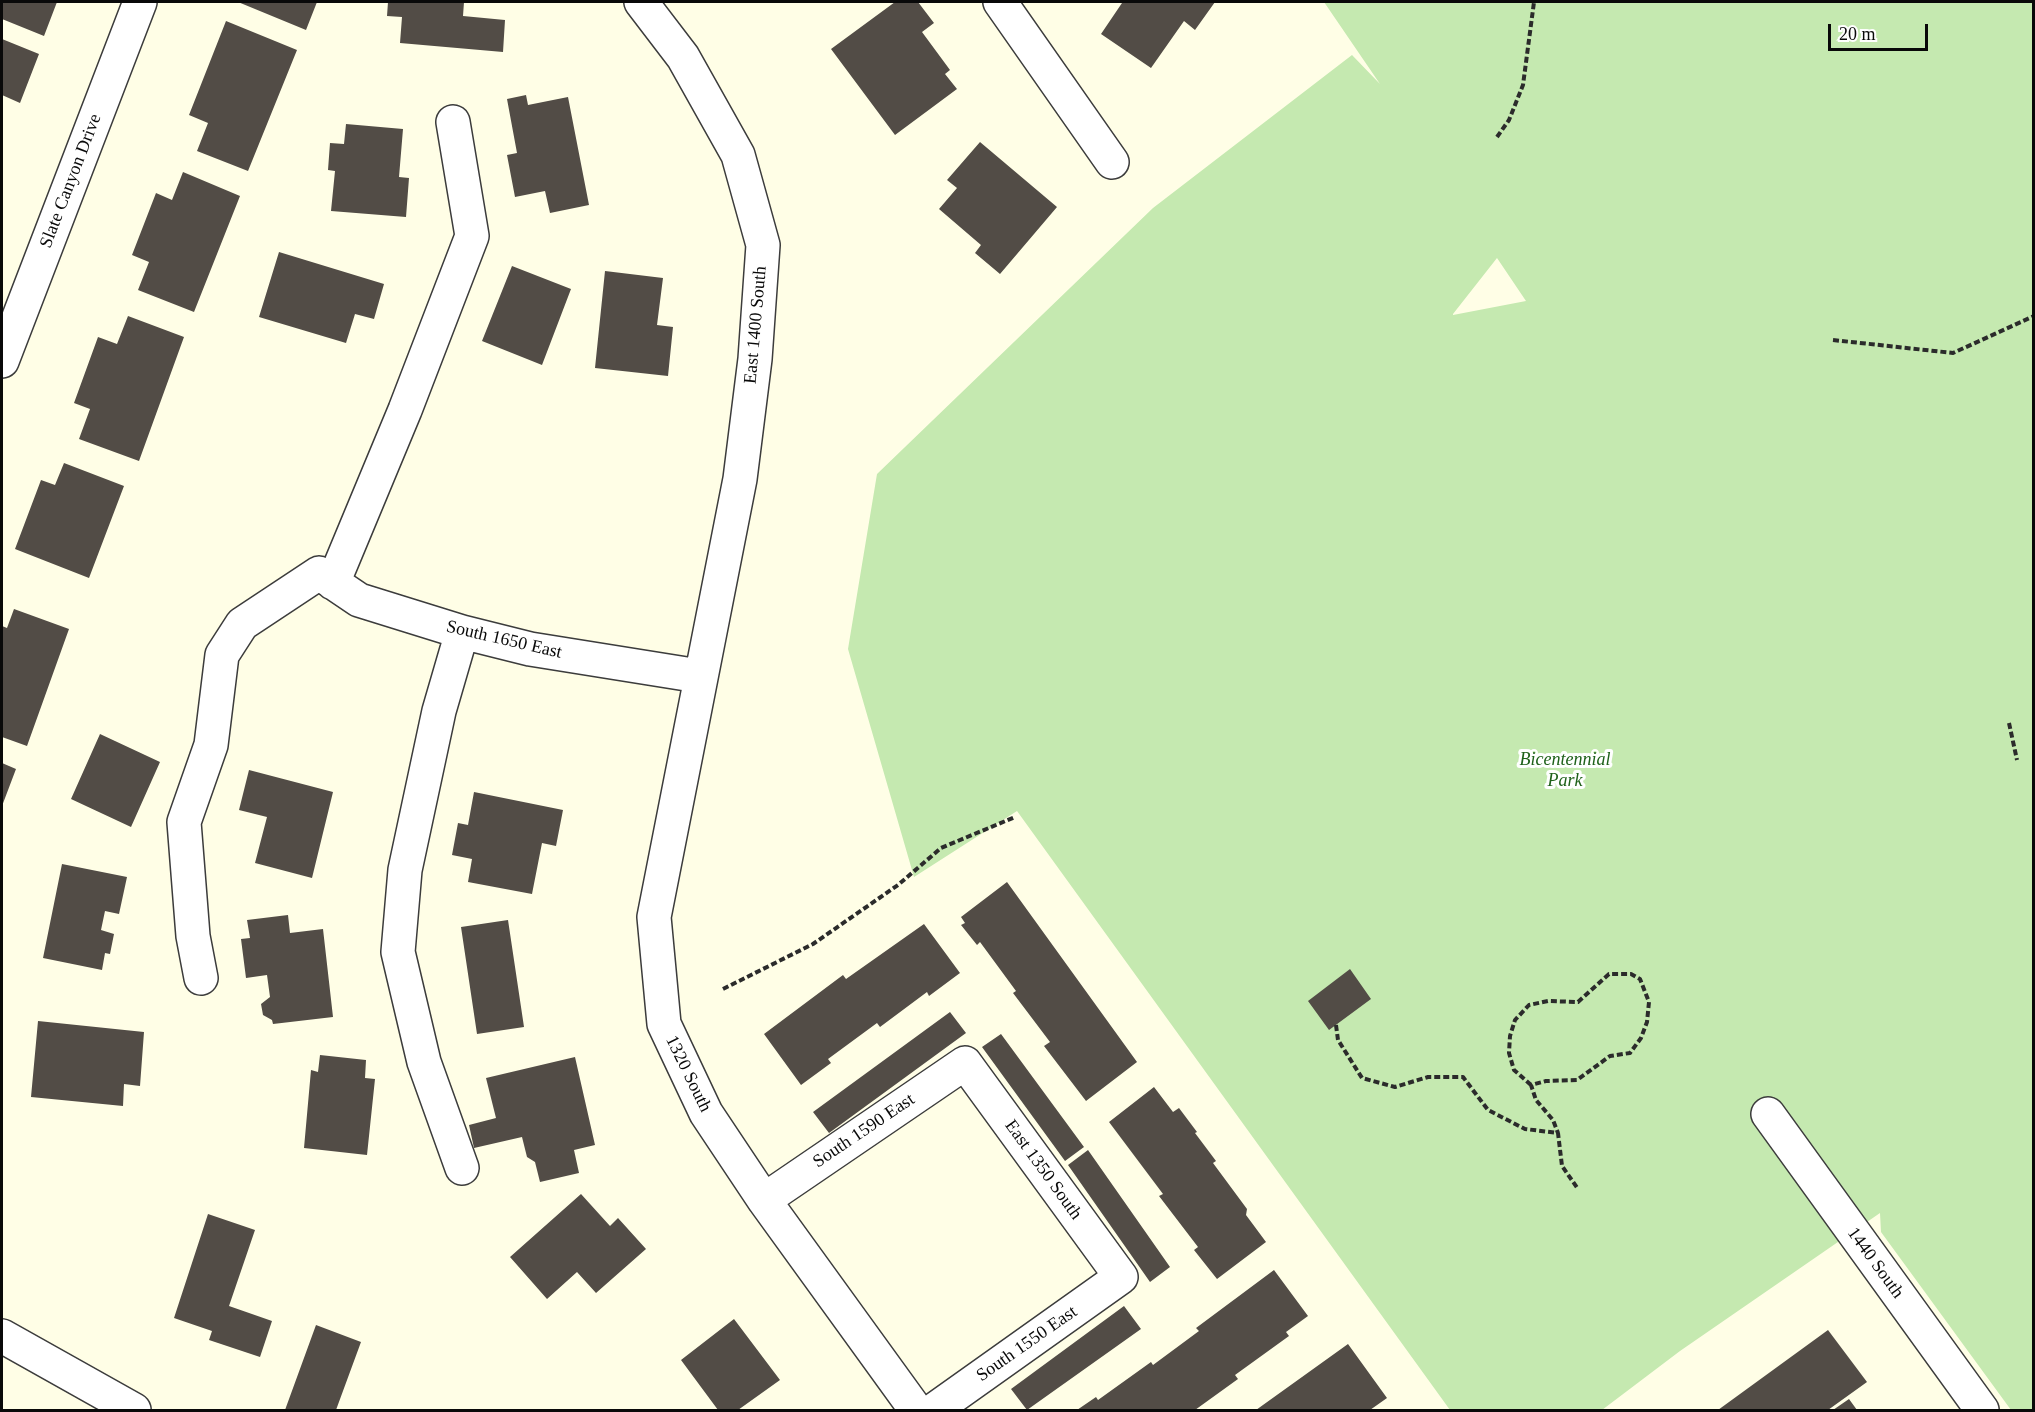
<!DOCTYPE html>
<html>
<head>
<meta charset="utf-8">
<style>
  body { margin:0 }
  #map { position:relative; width:2035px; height:1412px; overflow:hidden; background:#fffee6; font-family:Georgia,serif }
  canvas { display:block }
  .frame { position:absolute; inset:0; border:3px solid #090909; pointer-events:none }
  .scale { position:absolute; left:1828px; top:24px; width:100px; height:27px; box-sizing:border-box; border:3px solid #090909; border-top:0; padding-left:8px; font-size:18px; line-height:21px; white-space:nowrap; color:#090909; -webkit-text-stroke:4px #fff; paint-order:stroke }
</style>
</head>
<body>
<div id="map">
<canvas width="2035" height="1412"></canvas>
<div class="frame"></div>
<div class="scale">20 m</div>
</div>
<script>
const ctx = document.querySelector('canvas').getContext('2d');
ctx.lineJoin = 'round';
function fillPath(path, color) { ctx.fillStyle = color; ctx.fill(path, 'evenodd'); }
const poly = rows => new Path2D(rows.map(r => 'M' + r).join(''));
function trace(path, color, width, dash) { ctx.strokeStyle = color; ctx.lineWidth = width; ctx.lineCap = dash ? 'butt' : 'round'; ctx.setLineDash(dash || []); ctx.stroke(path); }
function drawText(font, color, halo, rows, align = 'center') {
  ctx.font = font + ' Georgia,serif'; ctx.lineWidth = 6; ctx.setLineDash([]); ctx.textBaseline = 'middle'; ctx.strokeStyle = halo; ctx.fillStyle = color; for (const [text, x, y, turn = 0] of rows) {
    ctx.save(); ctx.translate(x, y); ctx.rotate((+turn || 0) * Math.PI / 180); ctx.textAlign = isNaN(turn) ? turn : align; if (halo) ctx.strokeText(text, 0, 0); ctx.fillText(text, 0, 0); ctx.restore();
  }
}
const green = poly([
  [1324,2,2033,2,2033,1410,2011,1410,1881,1232,1880,1213,1680,1351,1602,1410,1450,1410,1017,811,914,877,848,649,877,474,1153,208,1352,55,1380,84],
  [1497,258,1526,301,1453,315,1453,314]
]);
const building = poly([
  [2,2,57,2,44,36,2,19],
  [238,2,317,2,306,30],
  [388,2,464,2,463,16,505,20,503,52,400,43,402,17,387,16],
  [895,2,918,2,934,23,922,32,950,70,945,74,957,89,895,135,831,49],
  [1120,2,1215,2,1195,30,1184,21,1151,68,1101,34,1122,3],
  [226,21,297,50,248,171,197,151,208,123,189,115],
  [2,39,39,54,20,103,2,95],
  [526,95,528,105,568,97,589,205,550,213,545,191,515,197,507,155,517,153,507,99],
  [346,124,403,129,399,177,409,178,406,217,331,211,335,171,328,170,330,143,344,144],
  [980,142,1057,207,1000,274,975,253,981,245,939,209,957,188,947,180],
  [183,172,240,196,194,312,138,290,149,262,132,255,156,193,172,200],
  [279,252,384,284,374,319,355,314,346,343,259,317],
  [512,266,571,289,542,365,482,341],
  [605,271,663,278,657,325,673,327,668,376,595,368],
  [128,316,184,337,139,461,79,439,90,409,74,403,98,337,117,344],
  [64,463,124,486,89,578,15,549,41,480,55,485],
  [14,609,69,629,27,746,2,737,2,626,7,628],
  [100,734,160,762,131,827,71,799],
  [2,763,16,769,2,806],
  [249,770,333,792,312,878,255,863,267,817,239,810],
  [474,792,563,810,556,846,542,843,532,894,468,882,472,859,452,855,458,823,468,825],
  [62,864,127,877,119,914,105,911,101,930,114,934,110,954,105,953,102,970,43,958],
  [1007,882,1137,1062,1086,1101,1044,1046,1050,1042,1013,993,1016,991,980,942,977,945,961,925,965,923,961,917],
  [288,915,290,933,323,929,333,1017,273,1024,272,1020,263,1015,261,1004,270,997,267,975,246,978,241,939,250,938,247,920],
  [508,920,524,1027,477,1034,461,927],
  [924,924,960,973,929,996,927,992,880,1027,877,1023,828,1059,831,1063,801,1085,764,1034,843,975,846,979],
  [1350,969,1371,999,1329,1030,1308,1001],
  [950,1012,966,1033,829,1133,813,1112],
  [38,1021,144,1032,140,1086,124,1084,123,1106,31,1097],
  [1001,1034,1084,1147,1065,1161,982,1047],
  [320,1055,366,1060,365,1078,375,1079,367,1155,304,1148,311,1070,318,1072],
  [575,1057,595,1145,574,1150,579,1173,540,1182,535,1162,527,1157,522,1137,474,1148,469,1125,496,1118,486,1078],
  [1154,1087,1173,1112,1179,1108,1197,1132,1195,1133,1216,1161,1213,1163,1247,1209,1246,1215,1266,1242,1217,1279,1194,1250,1198,1247,1159,1196,1163,1194,1109,1122],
  [1088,1150,1170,1267,1150,1282,1068,1165],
  [581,1194,610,1226,618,1218,646,1249,596,1293,577,1272,547,1299,510,1257],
  [208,1214,255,1230,229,1306,272,1321,260,1357,209,1340,212,1331,174,1318],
  [1274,1270,1308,1316,1286,1332,1289,1336,1235,1375,1238,1379,1195,1410,1077,1410,1096,1397,1098,1400,1151,1362,1153,1365,1199,1331,1196,1328],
  [1124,1306,1141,1329,1027,1410,1011,1389],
  [734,1319,780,1380,738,1410,718,1410,681,1360],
  [316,1325,361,1342,336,1410,285,1410],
  [1828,1330,1867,1382,1828,1410,1718,1410],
  [1348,1344,1387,1398,1370,1410,1256,1410],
  [1849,1399,1857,1410,1833,1410]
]);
const path = poly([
  [1497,137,1509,120,1523,85,1534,2],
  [1833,340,1953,353,2034,316],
  [2009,723,2017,760],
  [723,989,813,944,898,885,941,848,1015,817],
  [1336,1025,1338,1040,1362,1078,1395,1087,1428,1077,1463,1077,1488,1110,1525,1129,1558,1133,1562,1166,1578,1189],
  [1531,1085,1514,1070,1509,1053,1510,1036,1515,1020,1529,1005,1548,1001,1578,1002,1609,974,1631,974,1640,979,1649,1002,1647,1022,1641,1038,1630,1053,1610,1056,1577,1080,1546,1081,1531,1085,1536,1100,1553,1120,1558,1133]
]);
const minor = poly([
  [641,2,683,57,738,155,763,245,755,359,740,479,654,917,664,1024,706,1113,764,1200,916,1410],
  [1000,2,1112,162],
  [2,361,140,2],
  [333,583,405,410,472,236,453,122],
  [201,978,193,936,184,822,211,745,222,655,242,624,319,573,359,600,462,632,530,649,699,676],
  [1768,1114,1982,1410],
  [462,1168,424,1062,398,952,405,870,439,711,462,632],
  [764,1200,965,1063,1121,1277,934,1410],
  [2,1336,134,1410]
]);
const streetNames = [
  ["Slate Canyon Drive",71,181,-69],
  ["East 1400 South",756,325,-85],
  ["South 1650 East",504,640,13],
  ["1320 South",688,1074,64],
  ["South 1590 East",864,1131,-34],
  ["East 1350 South",1043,1170,54],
  ["1440 South",1875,1263,54],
  ["South 1550 East",1027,1344,-35]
];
const parkNames = [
  ["Bicentennial",1565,760],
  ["Park",1565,781]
];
fillPath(green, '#c5e9b0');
fillPath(building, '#524c46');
trace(minor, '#3c3c3c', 36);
trace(path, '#2b2b2b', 4, [6, 3]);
trace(minor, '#fff', 33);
drawText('18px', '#090909', '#fff', streetNames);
drawText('italic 18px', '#1f611a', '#fff', parkNames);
</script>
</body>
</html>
